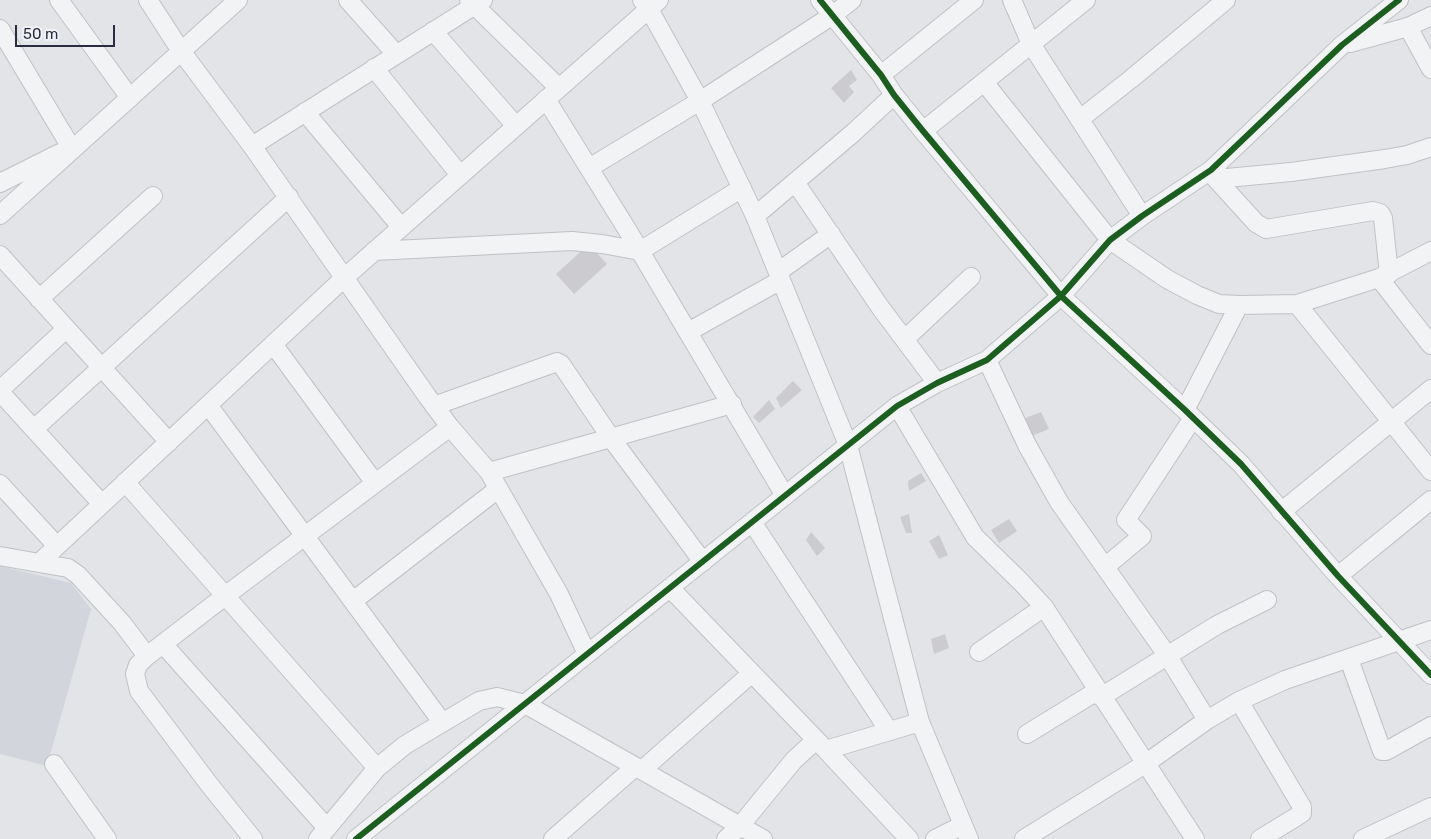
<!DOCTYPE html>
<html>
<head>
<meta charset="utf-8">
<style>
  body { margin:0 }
  #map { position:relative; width:1431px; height:839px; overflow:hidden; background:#e3e4e8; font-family:Rubik,sans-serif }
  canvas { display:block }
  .scale { position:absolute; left:15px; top:25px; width:100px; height:22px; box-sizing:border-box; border:2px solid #2a2d41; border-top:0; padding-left:6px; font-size:15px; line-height:18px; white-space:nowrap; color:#2a2d41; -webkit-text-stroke:4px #f1f2f7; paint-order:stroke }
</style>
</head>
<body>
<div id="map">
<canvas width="1431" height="839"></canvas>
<div class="scale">50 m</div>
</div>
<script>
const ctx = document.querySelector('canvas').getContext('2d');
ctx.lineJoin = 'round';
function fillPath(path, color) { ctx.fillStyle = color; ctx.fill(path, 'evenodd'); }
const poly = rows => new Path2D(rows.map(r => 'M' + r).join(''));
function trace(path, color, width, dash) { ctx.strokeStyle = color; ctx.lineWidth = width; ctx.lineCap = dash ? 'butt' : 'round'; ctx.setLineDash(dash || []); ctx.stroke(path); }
const built = poly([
  [0,566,71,583,91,609,47,766,0,754]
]);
const building = poly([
  [851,70,857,80,849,86,854,92,844,103,831,88],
  [589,244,607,264,574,294,556,274],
  [793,381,802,390,781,408,776,398],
  [769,400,775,409,759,423,753,417],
  [1041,412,1049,429,1029,437,1023,419],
  [921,473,926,481,909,491,908,481],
  [909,514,912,533,906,533,900,517],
  [1009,519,1017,531,999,543,991,530],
  [811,532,825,548,817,556,806,540],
  [939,535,948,555,939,559,929,541],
  [945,634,949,648,934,654,931,639]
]);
const minor = poly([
  [59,0,130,98],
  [148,0,181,51,252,146,427,396,450,427,489,472,559,594,587,654],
  [348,0,396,54],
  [469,0,559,88],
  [642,0,649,9,700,101,755,216,848,445,920,722,969,839],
  [820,0,881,75,894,95,923,131,1061,296,1185,410,1241,464,1338,576,1431,675],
  [1012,0,1031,44,1142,216],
  [1408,27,1431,16],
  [0,29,72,149],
  [433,31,516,126],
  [1350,43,1408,27,1431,69],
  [374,68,460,175],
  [881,75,974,0],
  [984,82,1110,240,1167,279,1197,295,1219,304,1239,305,1297,304,1431,471],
  [546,99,628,231,785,496],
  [305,112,401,227],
  [1080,119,1131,79,1226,0],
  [923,131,1086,0],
  [252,146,483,0],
  [589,168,700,101,833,15,852,0],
  [1211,170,1216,179,1256,223,1266,229,1373,211,1380,213,1383,218,1389,274],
  [1216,179,1291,172,1385,159,1407,155,1431,147],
  [795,182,880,307,937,383],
  [0,183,60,153],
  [0,215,238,0],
  [755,216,853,133,894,95],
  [374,251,572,241,602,244,640,251,742,188],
  [0,255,169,442],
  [778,272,831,234],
  [1379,278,1431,345],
  [39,299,153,196],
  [1297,304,1379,278,1431,251],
  [688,332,781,280],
  [905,339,971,277],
  [273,344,375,483],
  [987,360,1027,445,1059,502,1167,655,1207,720,1239,701,1285,680,1431,630],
  [0,390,66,329],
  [0,392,102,504],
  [208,405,442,722],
  [434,406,557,362,561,364,611,438,703,562],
  [897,406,975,537,1020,581,1044,607,1195,839],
  [1185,410,1239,305],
  [34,429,289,197],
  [489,472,732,404],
  [125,482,377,768],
  [0,484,57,546],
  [1281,512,1431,389],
  [752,522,889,731],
  [0,556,68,568,78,575,122,623,147,656],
  [39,563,344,278,659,0],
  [1105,567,1142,536,1126,520,1193,418],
  [1338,576,1431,500],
  [670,588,826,750,920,722],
  [353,601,498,489],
  [163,644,327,828],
  [979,652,1044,607],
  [1349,659,1382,751,1386,751,1431,726],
  [1101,697,1217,625,1267,600],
  [1239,701,1302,807,1302,813,1296,817,1260,839],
  [1027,734,1097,691],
  [826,750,909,839],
  [54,764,107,839],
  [642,770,752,673],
  [253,839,208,783,139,691,135,674,138,665,147,656,225,596,450,427],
  [318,839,377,768,405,745,479,701,497,697,525,704,763,839],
  [356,839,897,406,937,383,987,360,1061,296,1110,240,1142,216,1211,170,1342,45,1399,0],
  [553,839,635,767],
  [726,839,740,826,794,760,816,740],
  [935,839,963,825],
  [1024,839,1145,764,1207,720],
  [1363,839,1431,807]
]);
const cycleway = poly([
  [820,0,881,75,894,95,923,131,1061,296,1185,410,1241,464,1338,576,1431,675],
  [356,839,897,406,937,383,987,360,1061,296,1110,240,1142,216,1211,170,1342,45,1399,0]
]);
fillPath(built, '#d3d5dd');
fillPath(building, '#cbcbd0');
trace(minor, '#c0c1c5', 20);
trace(minor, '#f2f3f5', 18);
trace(cycleway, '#1b5e20', 6);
</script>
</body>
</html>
